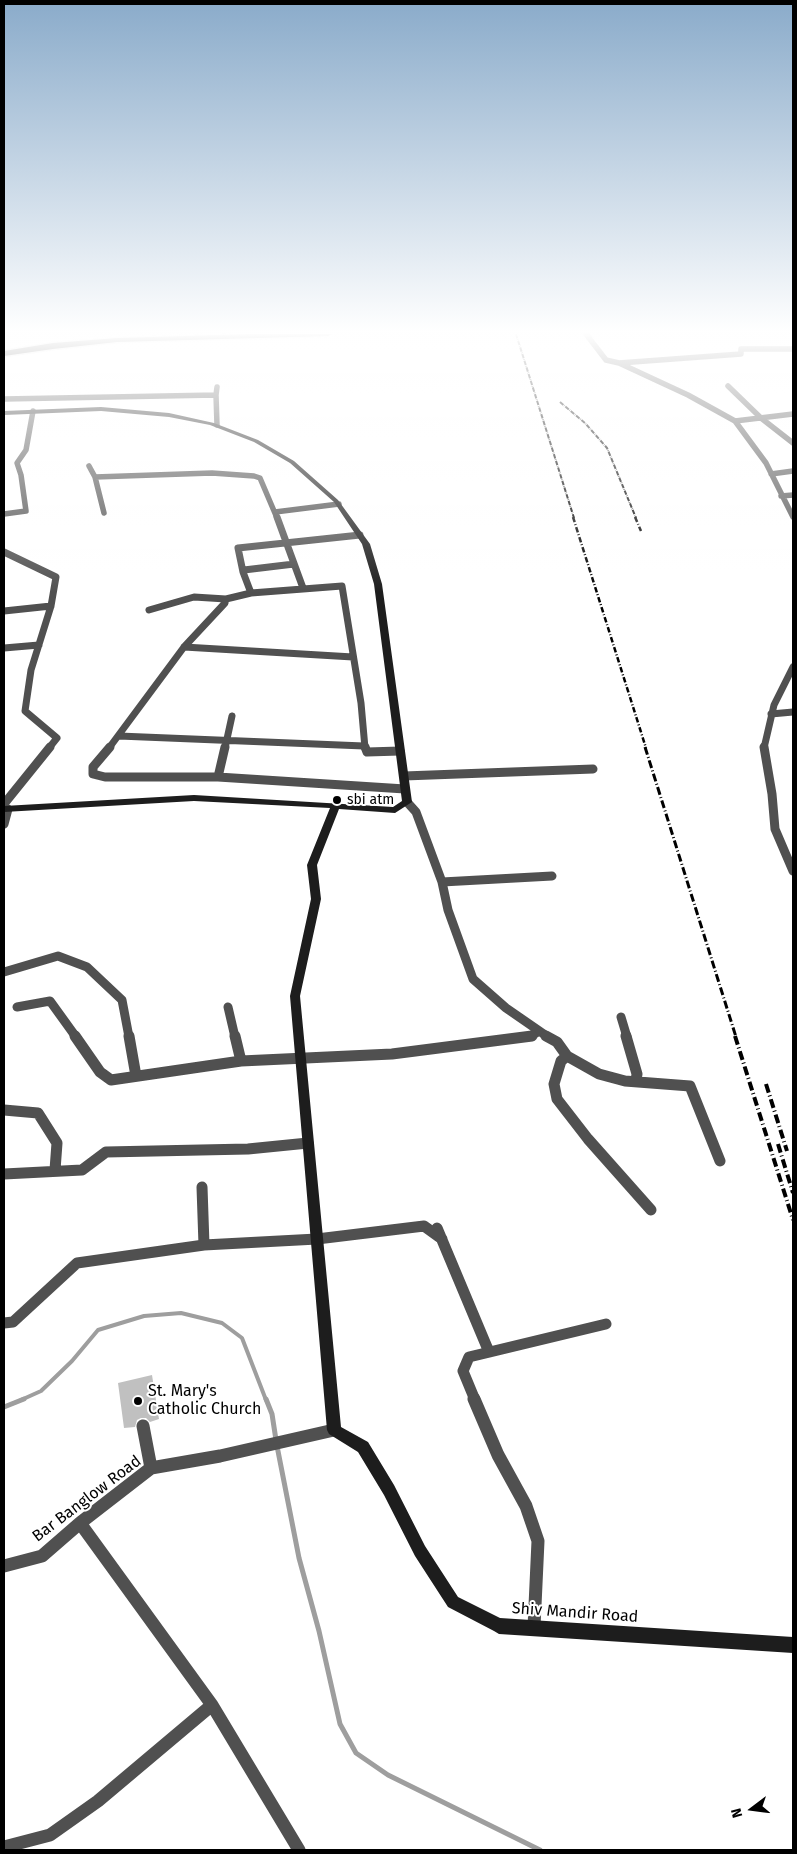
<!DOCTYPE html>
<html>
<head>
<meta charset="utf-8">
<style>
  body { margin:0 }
  #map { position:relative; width:797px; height:1854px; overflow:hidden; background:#fff; font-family:"Fira Sans",sans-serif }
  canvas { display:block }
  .frame { position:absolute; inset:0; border:5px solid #000; pointer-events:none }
  .north { position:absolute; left:727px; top:1784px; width:50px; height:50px; -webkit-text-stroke:4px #fff; paint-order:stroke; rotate:255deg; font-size:14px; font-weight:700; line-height:20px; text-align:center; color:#000 }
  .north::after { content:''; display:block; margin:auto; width:18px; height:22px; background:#000; clip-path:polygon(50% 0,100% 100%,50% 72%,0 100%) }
</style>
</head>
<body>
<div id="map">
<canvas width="797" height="1854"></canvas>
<div class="frame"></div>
<div class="north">N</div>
</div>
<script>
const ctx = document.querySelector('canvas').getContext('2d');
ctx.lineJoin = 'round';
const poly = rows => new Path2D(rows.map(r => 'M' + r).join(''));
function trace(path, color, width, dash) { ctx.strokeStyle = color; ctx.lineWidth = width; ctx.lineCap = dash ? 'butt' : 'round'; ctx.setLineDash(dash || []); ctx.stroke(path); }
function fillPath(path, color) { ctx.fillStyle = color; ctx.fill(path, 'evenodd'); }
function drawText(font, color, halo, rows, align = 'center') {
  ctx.font = font + ' "Fira Sans",sans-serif'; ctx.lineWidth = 4; ctx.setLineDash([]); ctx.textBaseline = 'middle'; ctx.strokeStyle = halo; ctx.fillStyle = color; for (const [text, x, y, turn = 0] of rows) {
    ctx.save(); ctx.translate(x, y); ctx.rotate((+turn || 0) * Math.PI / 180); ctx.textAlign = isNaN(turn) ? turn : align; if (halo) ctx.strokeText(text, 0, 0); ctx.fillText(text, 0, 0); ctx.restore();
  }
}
const streamFar1 = poly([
  [21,1400,41,1391,72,1361,98,1330,144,1316,181,1313,222,1323,242,1338,266,1400]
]);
const stream = poly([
  [266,1399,272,1414,276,1440],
  [4,1407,24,1399],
  [277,1446,299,1558,319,1631,340,1724,356,1753,388,1775,540,1850]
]);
const building = poly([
  [152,1375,159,1419,150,1422,146,1418,141,1418,137,1420,135,1427,124,1428,118,1383]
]);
const streetFar4 = poly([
  [586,334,606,360,619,363],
  [793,349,741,349,741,354,619,363,688,395,735,421,766,463,793,517],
  [728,386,761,418,793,443],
  [216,395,217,425],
  [4,399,216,395,217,387],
  [735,421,793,414],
  [89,466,95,477,104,513],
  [771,474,793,471],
  [95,477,212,473,254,476,260,478,277,518],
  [781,496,793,495],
  [275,512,339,504],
  [4,514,26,511,21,475,17,463,26,450,33,411]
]);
const streetFar3 = poly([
  [277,517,303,588],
  [4,552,56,577,51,606,31,670,25,711,57,738,49,748],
  [244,570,294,564],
  [251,593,243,572,238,548,360,535],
  [149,610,194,597,226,599,251,593,342,586,361,703,365,748],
  [4,611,51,606],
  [184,647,353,657],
  [4,648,39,645],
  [771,714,793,712],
  [119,736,364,746],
  [109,748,184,647,225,603,226,599],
  [225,748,232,716],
  [764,748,774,705,793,667]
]);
const streetFar2 = poly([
  [110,747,93,767,93,774,105,777,218,777,405,789],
  [365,747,367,752,400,751],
  [764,747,772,794,775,829,793,871],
  [404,776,593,769],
  [218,777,225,747],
  [407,802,416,812,442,882,448,910,473,979,506,1008,548,1037],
  [4,804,50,747],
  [4,824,8,809],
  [442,882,552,876],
  [4,972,58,956,87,967,122,1000,129,1037],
  [17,1007,50,1001,76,1037],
  [228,1007,235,1037],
  [621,1017,627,1037],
  [528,1037,538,1032]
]);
const streetFar1 = poly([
  [75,1036,100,1072,111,1080,241,1061,392,1054,532,1036],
  [129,1036,136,1076],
  [235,1036,241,1061],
  [546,1036,557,1042,567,1056,599,1074,625,1081,690,1086,720,1161],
  [626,1036,637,1074,636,1081],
  [567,1056,561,1061,554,1084,557,1099,588,1139,651,1210],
  [4,1110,38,1113,57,1143,55,1170],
  [4,1174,82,1170,106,1152,248,1149,308,1143],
  [202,1187,204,1245],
  [437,1228,489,1352],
  [4,1323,13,1322,77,1263,204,1245,317,1239,424,1226,442,1239],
  [475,1400,463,1371,469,1357,606,1324]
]);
const street = poly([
  [474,1399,498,1455,526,1506,538,1541,534,1627],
  [143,1426,151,1468],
  [80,1523,212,1705,299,1850],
  [4,1566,42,1556,80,1523,151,1468,220,1456,334,1430],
  [4,1847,50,1835,98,1801,212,1705]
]);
const secondary = poly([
  [101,407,169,413,214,423,258,440,294,461,338,500,370,544,382,584,412,802,395,813,339,809,317,865,321,899,300,996,341,1427,368,1442,394,1485,425,1546,458,1597,500,1618,793,1637,793,1653,499,1634,494,1631,448,1607,415,1556,384,1495,358,1452,329,1434,327,1430,290,996,311,899,307,865,330,808,194,801,4,812,4,806,194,795,393,807,402,801,374,584,362,544,334,502,290,463,254,442,210,425,169,417,101,411,4,415,4,411,101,407]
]);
const highway = poly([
  [251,334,332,334,328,336,117,342,53,349,4,356,4,351,53,343,117,338,251,334]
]);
const railFar3 = poly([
  [516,334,574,518],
  [560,402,585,423,607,448,636,518]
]);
const railFar2 = poly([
  [573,517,646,748],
  [635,517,641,531]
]);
const railFar1 = poly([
  [645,747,736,1037]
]);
const rail = poly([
  [735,1036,793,1220],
  [766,1084,787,1151],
  [778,1144,793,1193]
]);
const markers = [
  [337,800,5,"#000"],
  [138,1401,5,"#000"]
];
const poiNames = [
  ["sbi atm",347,800]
];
const nearPoinames = [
  ["St. Mary's",148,1392],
  ["Catholic Church",148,1410]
];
const nearStreetnames = [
  ["Bar Banglow Road",87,1499,-37],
  ["Shiv Mandir Road",575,1613,4]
];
trace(streamFar1, '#9e9e9e', 4);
trace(stream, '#9e9e9e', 5);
fillPath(building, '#c0c0c0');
trace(highway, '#dbdbdb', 3);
trace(streetFar4, '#505050', 5.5);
trace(streetFar3, '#505050', 7);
trace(streetFar2, '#505050', 9);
trace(streetFar1, '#505050', 11);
trace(street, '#505050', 13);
fillPath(secondary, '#1d1d1d');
fillPath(highway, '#000');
trace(railFar3, '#000', 2, [4.5, 1, 0.5, 1]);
trace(railFar2, '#000', 2.5, [5.5, 2, 1, 2]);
trace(railFar1, '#000', 3, [8, 2.5, 1, 2.5]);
trace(rail, '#000', 4, [9, 3, 1, 3]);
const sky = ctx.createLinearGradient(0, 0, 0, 593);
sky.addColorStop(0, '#8aabca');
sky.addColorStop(0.56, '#fff');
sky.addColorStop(1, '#ffffff00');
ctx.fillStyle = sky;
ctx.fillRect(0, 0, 797, 593);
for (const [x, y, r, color] of markers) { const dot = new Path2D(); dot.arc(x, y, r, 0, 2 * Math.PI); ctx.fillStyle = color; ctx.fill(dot); trace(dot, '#fff', 2); }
drawText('14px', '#000', '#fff', poiNames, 'left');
drawText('16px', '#000', '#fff', nearPoinames, 'left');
drawText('16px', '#000', '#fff', nearStreetnames);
</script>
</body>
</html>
